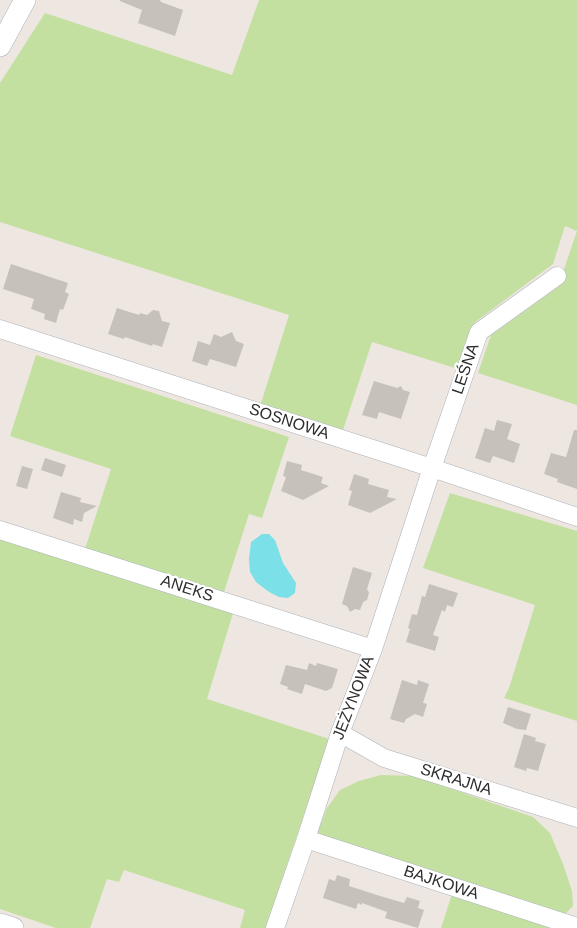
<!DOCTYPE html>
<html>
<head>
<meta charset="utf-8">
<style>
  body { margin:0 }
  canvas { display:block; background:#eee6e1 }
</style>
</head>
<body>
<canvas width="577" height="928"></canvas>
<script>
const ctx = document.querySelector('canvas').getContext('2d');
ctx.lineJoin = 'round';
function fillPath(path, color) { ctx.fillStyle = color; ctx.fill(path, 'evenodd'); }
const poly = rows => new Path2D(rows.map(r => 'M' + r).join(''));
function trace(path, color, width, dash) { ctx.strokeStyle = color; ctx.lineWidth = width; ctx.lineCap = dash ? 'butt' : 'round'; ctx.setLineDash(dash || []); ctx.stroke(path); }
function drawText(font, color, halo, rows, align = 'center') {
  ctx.font = font + ' Helvetica,sans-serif'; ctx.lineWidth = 4.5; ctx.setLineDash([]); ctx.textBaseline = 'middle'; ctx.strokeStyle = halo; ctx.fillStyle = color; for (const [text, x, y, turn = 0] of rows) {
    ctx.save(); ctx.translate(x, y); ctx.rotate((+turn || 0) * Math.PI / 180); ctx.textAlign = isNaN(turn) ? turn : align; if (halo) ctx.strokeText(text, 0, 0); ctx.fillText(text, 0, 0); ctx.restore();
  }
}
const green = poly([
  [259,0,577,0,577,231,565,226,553,264,474,323,461,369,455,368,372,342,343,430,261,403,289,315,0,222,0,83,45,13,232,75],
  [577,231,577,405,478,373,491,335,558,287],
  [36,355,289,437,262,518,249,514,223,595,84,552,111,469,10,436],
  [450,493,577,531,577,721,504,698,509,688,535,605,423,568],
  [0,537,233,613,207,699,329,739,266,928,240,928,245,910,124,870,119,882,107,879,90,928,56,928,0,909],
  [381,775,414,776,533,817,550,833,563,864,572,891,573,906,564,915,317,834,327,808,340,790,359,781],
  [452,894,558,928,441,928]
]);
const water = poly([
  [262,534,269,534,275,540,283,563,296,583,295,593,288,598,279,597,269,592,256,582,250,572,249,559,251,542]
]);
const building = poly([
  [120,0,160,0,161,2,183,10,175,36,138,23,142,10,120,1],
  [11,264,68,283,65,292,69,294,63,310,60,309,56,323,44,319,45,314,31,309,34,299,3,289],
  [117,308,139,315,140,313,147,315,153,310,159,311,162,321,170,323,162,347,153,344,152,346,125,337,124,339,108,334],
  [232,332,236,341,244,344,236,367,210,359,207,366,192,361,198,341,210,345,214,334,221,337],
  [374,381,397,388,401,386,403,390,410,392,401,419,379,412,377,419,362,415],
  [497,420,512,424,507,439,520,444,514,463,493,456,490,463,475,458,485,428,494,431],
  [574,430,577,430,577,489,557,482,558,479,544,474,551,453,566,457],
  [45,458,66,465,62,477,41,470],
  [287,461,302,465,301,470,323,477,321,483,329,486,303,500,281,491,286,477,283,476],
  [22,466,33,469,27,489,16,486],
  [354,474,369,479,368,484,389,490,387,497,397,499,370,513,348,505,352,491,349,490],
  [61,492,81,498,80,502,97,506,84,513,82,522,74,519,73,525,53,518],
  [353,567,372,573,367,589,369,593,367,600,363,602,360,610,355,609,350,612,347,606,342,604],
  [429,584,458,593,453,607,447,605,445,612,442,610,433,635,439,637,435,651,406,642,410,629,408,628,412,614,417,615,422,596,425,597],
  [309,663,316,666,317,663,338,669,332,688,326,691,305,684,302,694,287,689,288,687,280,684,286,665,307,670],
  [402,680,417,685,418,680,429,684,423,703,427,704,423,717,415,714,406,719,404,723,390,719],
  [508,707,531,714,526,730,517,729,503,723],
  [524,734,536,738,535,741,546,744,538,771,527,768,526,771,514,767],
  [337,875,350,879,349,886,377,895,404,903,407,897,420,901,418,908,424,910,418,928,385,918,387,912,362,903,362,905,358,903,356,909,323,898,329,879,335,881]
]);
const minor = poly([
  [0,329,432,468,577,517],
  [0,530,373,649],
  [340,733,384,758,577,818],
  [306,839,577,927],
  [275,928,306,839,340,733,373,649,432,468,479,332,557,276]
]);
const tertiary = poly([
  [0,46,25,0],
  [0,924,13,928]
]);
const streetNames = [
  ["LEŚNA",466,369,-71],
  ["SOSNOWA",289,422,18],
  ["ANEKS",187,589,18],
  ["JEŻYNOWA",354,698,-69],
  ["SKRAJNA",456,780,17],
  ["BAJKOWA",441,883,18]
];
fillPath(green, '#c3e0a1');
fillPath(water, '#7ce0e8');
fillPath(building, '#c7c1bc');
trace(minor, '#adb2b9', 19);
trace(tertiary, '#adb2b9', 22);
trace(minor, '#fff', 18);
trace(tertiary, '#fff', 21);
drawText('16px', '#2d2d2d', '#fff', streetNames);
</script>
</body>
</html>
